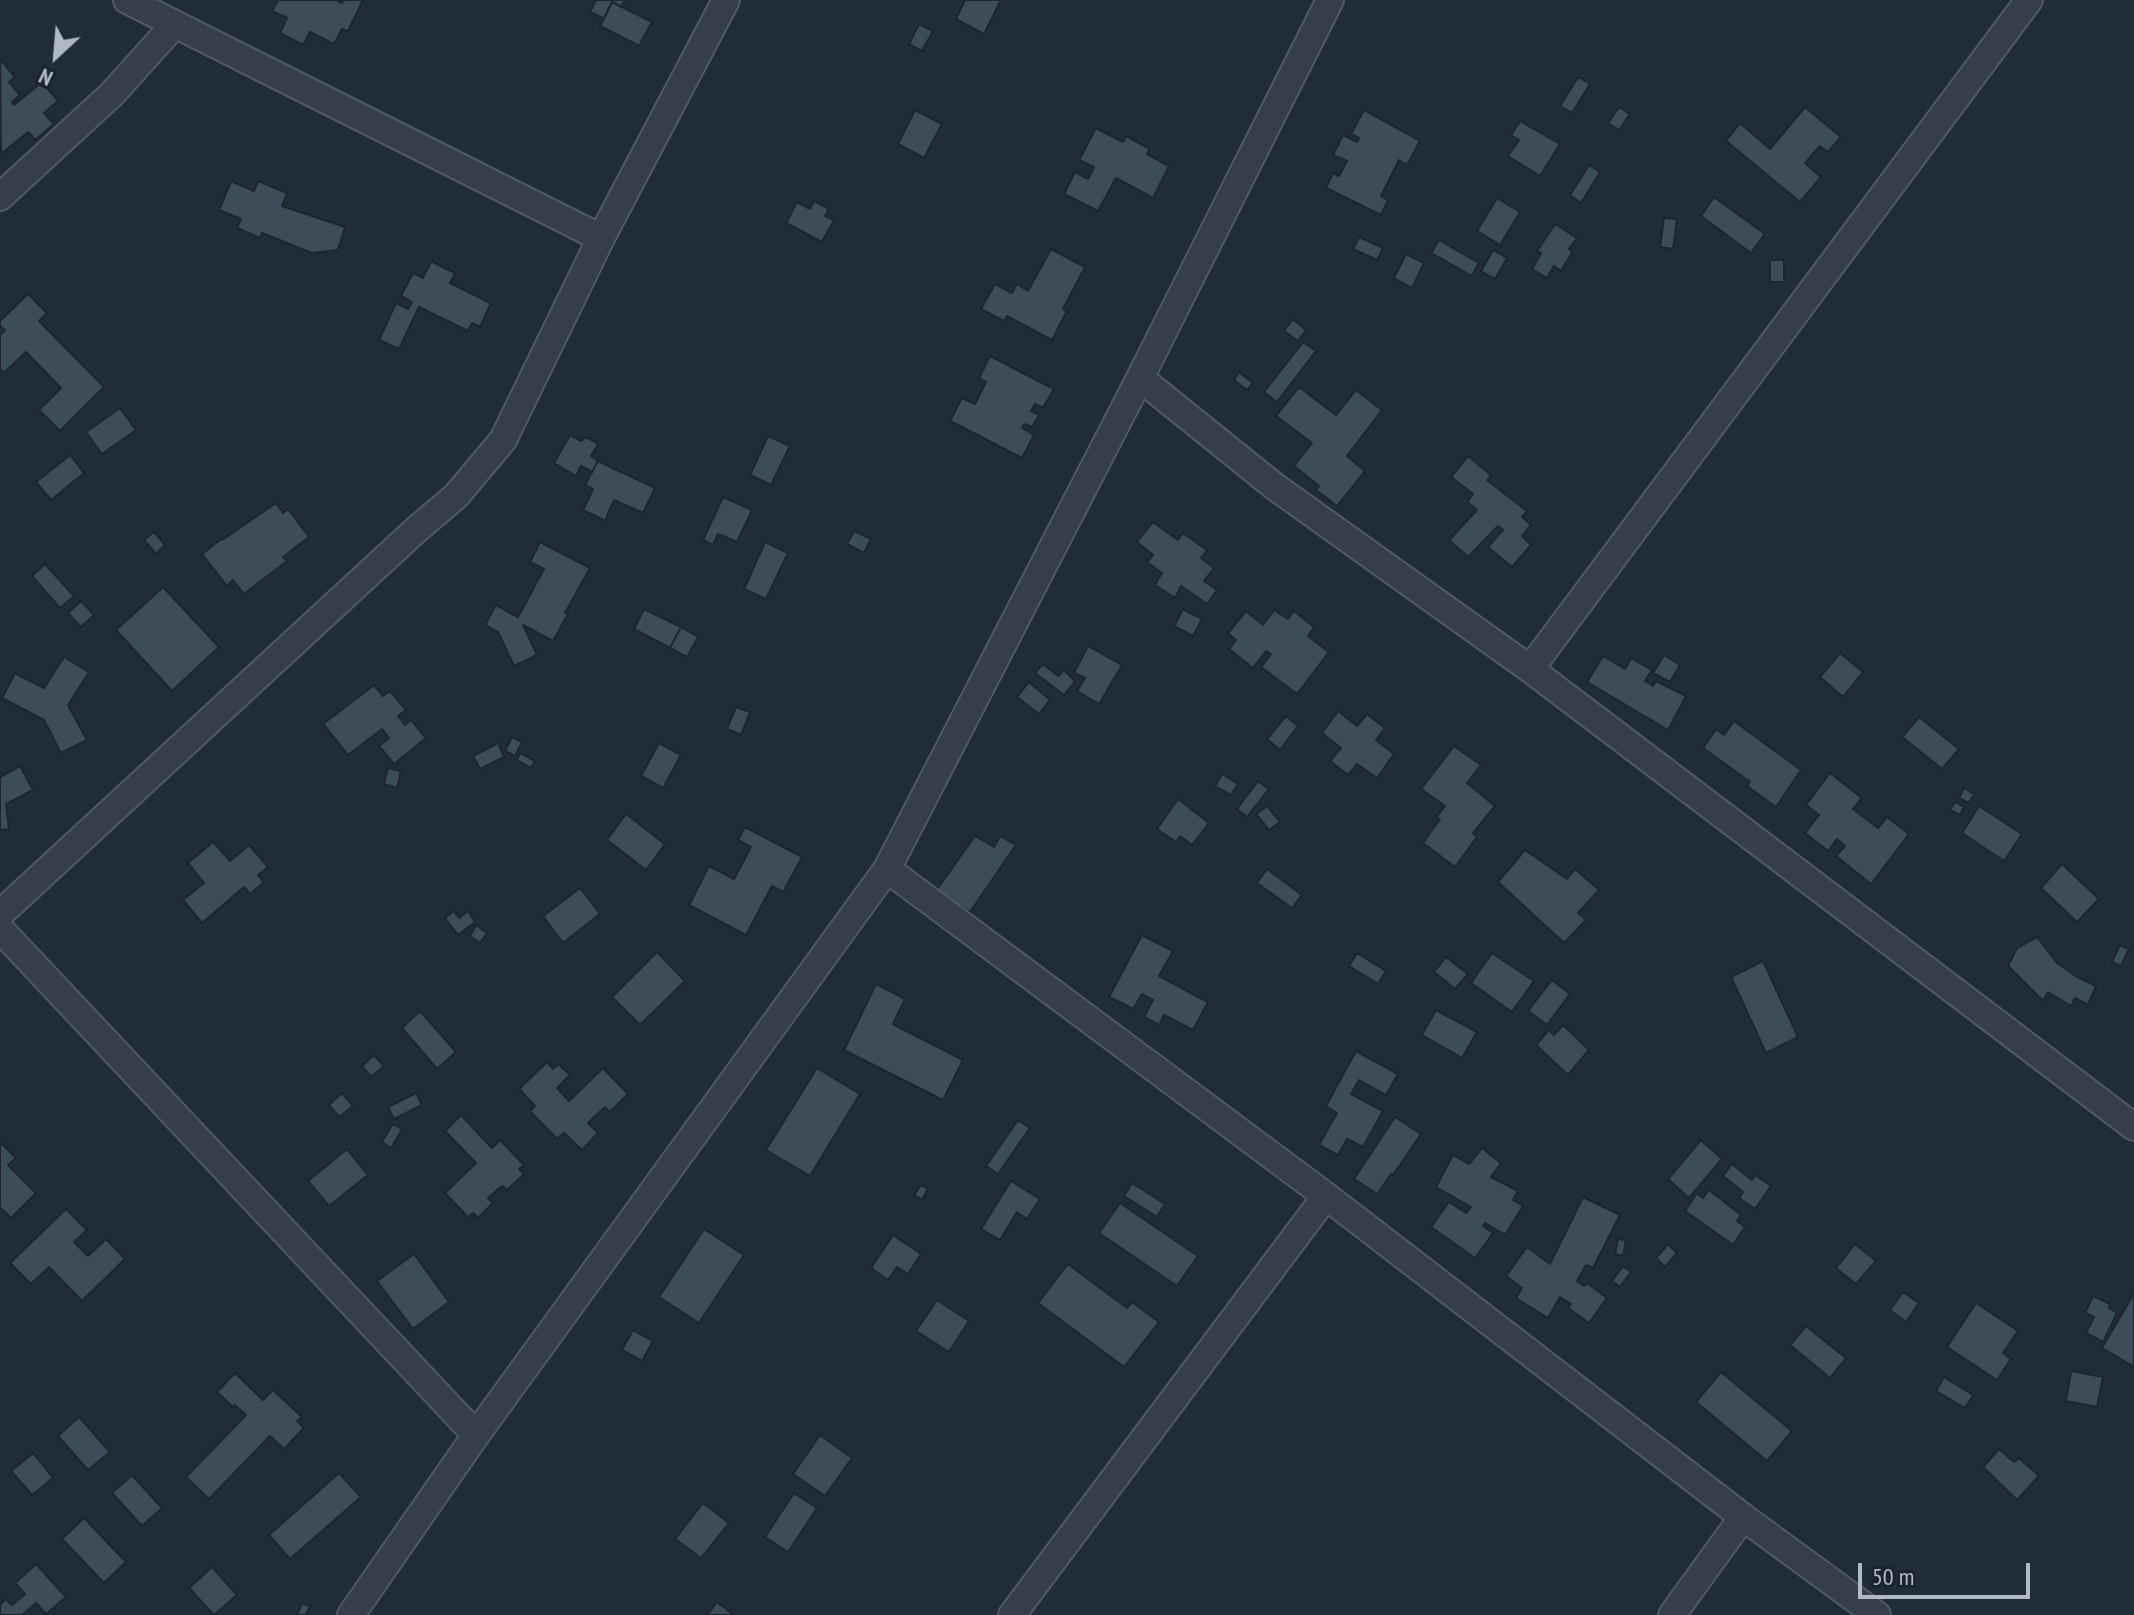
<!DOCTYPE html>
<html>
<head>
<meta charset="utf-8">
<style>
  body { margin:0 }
  #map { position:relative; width:2134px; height:1615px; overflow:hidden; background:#202d39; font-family:"PT Sans Narrow",sans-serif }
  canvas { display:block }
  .north { position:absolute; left:16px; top:16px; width:80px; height:80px; -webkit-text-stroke:6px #1a242e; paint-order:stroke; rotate:206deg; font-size:22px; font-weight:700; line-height:32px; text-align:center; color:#afbac6 }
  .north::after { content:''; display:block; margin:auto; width:28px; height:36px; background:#afbac6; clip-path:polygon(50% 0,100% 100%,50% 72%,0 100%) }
  .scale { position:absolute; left:1858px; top:1563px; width:172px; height:36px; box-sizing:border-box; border:4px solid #afbac6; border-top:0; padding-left:10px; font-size:24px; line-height:28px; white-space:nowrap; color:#afbac6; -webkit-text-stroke:6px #1a242e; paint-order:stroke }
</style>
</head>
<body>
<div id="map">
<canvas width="2134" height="1615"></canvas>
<div class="north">N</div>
<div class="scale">50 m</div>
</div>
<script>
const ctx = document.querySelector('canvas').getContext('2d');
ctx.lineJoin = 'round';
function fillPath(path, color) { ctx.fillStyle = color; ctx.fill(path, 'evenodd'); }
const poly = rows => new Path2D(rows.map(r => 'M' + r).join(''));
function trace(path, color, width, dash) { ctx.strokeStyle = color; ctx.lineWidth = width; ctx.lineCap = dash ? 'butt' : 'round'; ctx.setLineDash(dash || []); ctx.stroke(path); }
const building = poly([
  [278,0,336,0,342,3,343,0,363,0,348,31,342,29,334,44,310,32,303,45,280,33,287,18,272,11,278,0],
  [596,0,625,0,621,7,612,2,604,19,590,12,596,0],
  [965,0,1001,0,984,34,956,19,965,0],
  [612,2,652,22,639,46,600,26,612,2],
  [919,24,933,31,922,51,909,44,919,24],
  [0,59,15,77,9,82,20,95,12,102,14,105,42,82,58,101,44,113,54,124,35,140,28,132,1,154,0,59],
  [1578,77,1590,84,1572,113,1560,106,1578,77],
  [1619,107,1630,114,1619,130,1608,123,1619,107],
  [1805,107,1841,137,1828,152,1820,146,1805,163,1821,177,1800,202,1726,141,1740,123,1770,149,1805,107],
  [915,110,942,124,924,158,898,144,915,110],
  [1364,110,1420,141,1407,165,1399,160,1381,196,1388,200,1381,215,1326,188,1333,173,1339,176,1347,161,1333,155,1343,135,1357,142,1359,138,1351,134,1364,110],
  [1520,121,1560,144,1540,176,1508,156,1519,140,1511,135,1520,121],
  [1096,128,1123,142,1126,136,1150,149,1147,154,1169,166,1153,198,1116,178,1098,211,1064,194,1075,172,1088,179,1094,167,1079,160,1096,128],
  [1589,165,1600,172,1581,203,1570,195,1589,165],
  [231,181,254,191,258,181,287,193,282,206,345,227,338,250,312,253,262,233,260,238,237,228,241,219,219,210,231,181],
  [1714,197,1765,234,1751,253,1701,216,1714,197],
  [1497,198,1520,212,1500,245,1477,231,1497,198],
  [814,201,829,209,825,216,834,220,822,242,786,223,797,202,810,209,814,201],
  [1664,218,1677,219,1673,249,1660,247,1664,218],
  [1555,224,1577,238,1569,249,1573,251,1561,271,1554,266,1547,278,1532,269,1541,253,1537,251,1555,224],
  [1359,237,1383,248,1377,260,1353,249,1359,237],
  [1439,240,1479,263,1472,276,1431,253,1439,240],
  [1051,249,1085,267,1063,309,1067,311,1052,340,1007,316,1004,321,981,309,995,284,1012,293,1017,284,1028,291,1051,249],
  [1493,250,1507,258,1495,279,1481,271,1493,250],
  [1406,254,1424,263,1412,288,1394,278,1406,254],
  [1770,260,1784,260,1784,282,1770,282,1770,260],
  [431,261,455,273,450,283,491,303,480,327,472,323,468,331,419,307,399,349,379,340,396,303,408,309,412,302,401,296,413,273,423,278,431,261],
  [28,294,47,313,39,321,104,387,60,431,39,410,61,388,26,352,4,373,0,369,0,335,5,330,0,326,0,321,28,294],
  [1293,319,1306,330,1298,341,1284,331,1293,319],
  [1303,342,1316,351,1277,402,1264,392,1303,342],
  [990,356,1054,389,1043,408,1035,404,1031,411,1039,415,1032,427,1024,424,1022,428,1034,435,1022,458,950,421,962,398,975,404,986,382,979,378,990,356],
  [1239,372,1253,383,1247,390,1234,380,1239,372],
  [1299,387,1336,415,1356,390,1382,410,1347,456,1365,471,1337,506,1316,490,1319,486,1294,466,1312,443,1276,416,1299,387],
  [120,408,136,430,102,454,86,432,120,408],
  [570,435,581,441,586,437,598,444,591,456,598,461,592,472,581,466,576,476,554,463,570,435],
  [768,436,790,446,771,485,750,475,768,436],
  [70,455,84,473,51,500,36,482,70,455],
  [1468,456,1491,475,1487,480,1527,511,1522,517,1531,525,1522,536,1531,545,1512,567,1488,547,1503,530,1498,526,1468,557,1449,540,1477,510,1467,502,1473,494,1451,477,1468,456],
  [598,461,655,488,643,513,614,500,605,521,583,510,593,489,585,485,598,461],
  [723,497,752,510,737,542,718,534,713,545,703,540,723,497],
  [276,503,283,513,288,509,309,537,283,557,287,561,244,594,233,580,227,586,202,554,221,539,222,540,276,503],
  [1153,522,1178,540,1183,533,1207,550,1201,558,1214,568,1204,581,1217,590,1207,604,1181,586,1175,598,1155,585,1162,573,1147,562,1153,555,1137,542,1153,522],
  [854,531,871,539,864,553,847,544,854,531],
  [154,532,165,545,156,554,144,540,154,532],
  [540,542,590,568,565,613,568,614,553,641,523,625,537,655,514,666,498,632,485,625,496,605,518,617,544,569,530,562,540,542],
  [765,542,788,553,766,599,744,589,765,542],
  [45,564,74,596,60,608,32,576,45,564],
  [163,587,219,647,172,691,116,630,163,587],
  [81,601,94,615,81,627,68,613,81,601],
  [644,609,681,627,670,648,634,629,644,609],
  [1183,609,1202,619,1193,636,1174,626,1183,609],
  [1274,610,1288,619,1294,611,1314,627,1308,636,1329,652,1297,694,1261,667,1271,654,1266,651,1253,668,1229,649,1236,640,1228,633,1246,611,1263,625,1274,610],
  [681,627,698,637,687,657,670,648,681,627],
  [1088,646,1122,665,1099,704,1077,691,1085,678,1074,673,1088,646],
  [1840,653,1863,672,1843,697,1820,677,1840,653],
  [1664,655,1680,665,1670,682,1653,673,1664,655],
  [1603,656,1625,669,1631,658,1652,670,1645,681,1653,686,1656,681,1686,696,1668,730,1587,682,1603,656],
  [64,657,89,672,68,705,87,740,61,753,44,720,2,698,15,673,44,688,64,657],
  [1043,664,1058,676,1064,670,1075,681,1064,695,1035,673,1043,664],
  [1029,682,1050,700,1039,714,1017,697,1029,682],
  [374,685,383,696,390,691,406,710,398,716,405,725,411,720,426,738,394,764,379,746,389,738,382,729,348,755,323,724,374,685],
  [736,707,750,712,741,735,727,729,736,707],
  [1338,711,1357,726,1367,714,1385,728,1376,740,1394,754,1377,778,1357,764,1348,775,1330,761,1341,748,1322,733,1338,711],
  [1286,716,1298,726,1280,750,1267,739,1286,716],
  [1919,717,1959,749,1942,769,1902,737,1919,717],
  [1734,721,1801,770,1776,807,1747,786,1750,782,1703,748,1716,729,1724,735,1734,721],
  [512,737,522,742,515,756,505,751,512,737],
  [498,743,504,757,480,769,473,756,498,743],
  [659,743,681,755,663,788,641,776,659,743],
  [1454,746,1481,765,1467,783,1495,806,1473,833,1477,837,1455,867,1423,843,1440,819,1436,817,1445,806,1421,789,1454,746],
  [520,753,535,761,531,768,517,760,520,753],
  [20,766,33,790,6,804,9,829,0,830,0,777,20,766],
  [388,768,401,771,397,788,384,784,388,768],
  [1830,773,1862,798,1853,809,1878,828,1887,817,1909,834,1871,884,1836,856,1845,846,1837,839,1828,851,1805,833,1819,815,1806,805,1830,773],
  [1222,774,1238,784,1231,795,1215,786,1222,774],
  [1258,781,1269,789,1247,817,1237,809,1258,781],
  [1964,788,1974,794,1969,803,1959,798,1964,788],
  [1178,799,1209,823,1192,845,1180,836,1176,842,1157,829,1178,799],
  [1955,802,1964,807,1960,815,1950,810,1955,802],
  [1267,806,1280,822,1269,830,1256,814,1267,806],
  [1979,806,2022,834,2004,861,1962,833,1979,806],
  [626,814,665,844,646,870,607,840,626,814],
  [745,827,802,857,783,892,772,886,746,935,689,905,709,866,734,879,751,847,738,840,745,827],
  [975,836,994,847,1000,836,1016,845,970,912,935,892,975,836],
  [213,842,230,861,249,845,268,867,258,875,264,882,250,894,244,887,202,923,183,900,204,883,188,863,213,842],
  [1525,850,1567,879,1575,869,1599,890,1578,913,1586,920,1564,943,1498,882,1525,850],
  [2062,864,2099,899,2077,922,2041,888,2062,864],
  [1267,869,1302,895,1292,908,1257,883,1267,869],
  [580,888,600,914,563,943,543,916,580,888],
  [454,911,459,918,468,911,475,922,458,935,445,918,454,911],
  [476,925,487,933,480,943,470,936,476,925],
  [1142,935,1173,951,1159,976,1208,1002,1193,1030,1164,1015,1159,1025,1144,1017,1153,1000,1142,994,1133,1009,1109,997,1142,935],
  [2037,937,2057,963,2077,977,2096,986,2088,1005,2075,998,2071,1006,2048,992,2043,1001,2008,966,2017,948,2037,937],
  [2120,945,2129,949,2121,966,2112,962,2120,945],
  [657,952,685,981,640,1025,612,997,657,952],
  [1357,953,1386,971,1378,984,1349,966,1357,953],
  [1492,953,1534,981,1512,1012,1471,983,1492,953],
  [1446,957,1468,974,1455,989,1434,972,1446,957],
  [1763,961,1798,1037,1766,1053,1731,977,1763,961],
  [1552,980,1570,994,1547,1025,1528,1011,1552,980],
  [876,984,905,999,893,1024,963,1060,943,1100,844,1050,876,984],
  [1436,1010,1477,1032,1462,1058,1422,1035,1436,1010],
  [420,1011,456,1052,437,1069,402,1028,420,1011],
  [1563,1025,1589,1050,1568,1075,1536,1045,1549,1030,1554,1035,1563,1025],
  [1356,1051,1398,1074,1386,1095,1359,1080,1351,1094,1383,1111,1363,1147,1347,1139,1338,1155,1319,1145,1337,1113,1326,1106,1356,1051],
  [374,1055,384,1066,371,1077,362,1066,374,1055],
  [547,1062,553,1069,558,1064,570,1075,557,1088,569,1101,603,1068,628,1094,610,1112,605,1107,588,1123,598,1133,582,1150,564,1133,557,1139,530,1111,535,1106,519,1089,547,1062],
  [817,1068,860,1094,810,1176,766,1150,817,1068],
  [342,1093,353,1106,339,1117,329,1105,342,1093],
  [416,1093,422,1105,394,1119,388,1107,416,1093],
  [461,1115,492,1148,500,1140,524,1165,519,1169,524,1174,507,1190,502,1186,488,1198,493,1203,478,1218,473,1213,468,1217,445,1193,476,1163,445,1131,461,1115],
  [1395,1117,1421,1134,1393,1175,1391,1174,1377,1194,1354,1179,1395,1117],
  [1018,1120,1030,1128,998,1174,986,1166,1018,1120],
  [393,1124,402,1129,391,1148,382,1142,393,1124],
  [1701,1140,1722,1159,1689,1198,1668,1179,1701,1140],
  [0,1142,16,1158,8,1165,36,1193,11,1218,0,1207,0,1142],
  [1482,1148,1501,1163,1491,1177,1518,1191,1513,1200,1523,1206,1505,1235,1485,1223,1483,1226,1493,1233,1475,1258,1431,1227,1449,1202,1466,1213,1471,1207,1436,1187,1453,1155,1469,1164,1482,1148],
  [347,1149,368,1175,329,1206,308,1181,347,1149],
  [1732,1164,1752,1180,1755,1175,1771,1186,1755,1209,1739,1198,1743,1192,1723,1176,1732,1164],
  [1011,1181,1040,1199,1027,1219,1017,1212,1000,1240,981,1229,1011,1181],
  [1132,1183,1165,1204,1157,1217,1124,1196,1132,1183],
  [921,1185,928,1189,922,1200,914,1195,921,1185],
  [1709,1190,1741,1215,1737,1221,1745,1227,1733,1245,1685,1211,1697,1193,1703,1198,1709,1190],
  [1583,1197,1620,1215,1593,1268,1586,1265,1577,1281,1584,1286,1587,1283,1607,1298,1589,1323,1568,1308,1571,1304,1560,1297,1548,1318,1516,1298,1522,1288,1506,1276,1527,1247,1550,1264,1583,1197],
  [1120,1203,1198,1256,1177,1286,1099,1233,1120,1203],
  [66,1209,87,1230,74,1242,88,1256,106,1239,125,1259,82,1301,49,1267,31,1284,10,1263,66,1209],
  [704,1229,744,1255,699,1323,659,1297,704,1229],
  [893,1235,921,1254,908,1274,897,1267,888,1280,871,1268,893,1235],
  [1618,1239,1626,1240,1623,1256,1615,1254,1618,1239],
  [1668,1244,1677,1253,1665,1267,1656,1258,1668,1244],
  [1855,1244,1876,1261,1856,1284,1836,1268,1855,1244],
  [414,1254,449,1302,413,1329,377,1281,414,1254],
  [1068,1264,1127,1308,1132,1302,1159,1322,1124,1367,1038,1303,1068,1264],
  [1623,1266,1631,1272,1620,1287,1612,1281,1623,1266],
  [1903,1292,1919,1303,1906,1322,1890,1310,1903,1292],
  [2133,1295,2134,1296,2134,1367,2102,1348,2133,1295],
  [2093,1296,2110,1304,2109,1308,2117,1313,2103,1342,2086,1333,2094,1317,2085,1313,2093,1296],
  [937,1300,969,1321,949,1352,916,1331,937,1300],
  [1976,1303,2018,1331,2003,1353,2011,1359,1997,1380,1947,1347,1976,1303],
  [1806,1326,1846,1358,1830,1378,1790,1345,1806,1326],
  [633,1330,653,1341,642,1361,622,1350,633,1330],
  [2071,1371,2103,1377,2097,1407,2066,1401,2071,1371],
  [1721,1372,1792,1431,1767,1461,1696,1402,1721,1372],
  [235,1373,263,1400,273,1390,302,1417,297,1421,304,1428,284,1449,270,1436,209,1499,186,1477,246,1415,235,1405,233,1407,217,1392,235,1373],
  [1944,1377,1973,1395,1965,1408,1936,1391,1944,1377],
  [79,1417,110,1452,88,1470,58,1436,79,1417],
  [820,1435,852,1458,825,1496,793,1474,820,1435],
  [1999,1449,2014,1462,2019,1458,2039,1476,2017,1500,1983,1467,1999,1449],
  [33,1453,53,1478,32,1495,11,1471,33,1453],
  [339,1473,361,1497,290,1559,269,1535,339,1473],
  [132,1475,162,1508,142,1526,112,1493,132,1475],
  [794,1493,817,1508,788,1552,765,1537,794,1493],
  [703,1503,729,1523,701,1558,675,1539,703,1503],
  [84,1518,126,1562,104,1583,62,1539,84,1518],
  [36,1564,66,1597,46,1614,36,1603,22,1615,0,1615,0,1605,6,1599,12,1605,25,1594,15,1583,36,1564],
  [212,1567,237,1595,214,1615,189,1588,212,1567],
  [717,1602,734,1615,707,1615,717,1602],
  [302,1603,310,1606,306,1615,297,1615,302,1603]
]);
const street = poly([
  [127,0,601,238],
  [0,197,112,94,175,24],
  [1140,378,1274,486,1530,669,2134,1127],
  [1530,669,2029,0],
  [887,869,1326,1196,1743,1517,1877,1615],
  [0,914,417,529,456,496,503,440,601,238,726,0],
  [0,929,476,1435],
  [351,1615,476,1435,887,869,1140,378,1330,0],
  [1012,1615,1326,1196],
  [1672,1615,1743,1517]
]);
fillPath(building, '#3c4c59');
trace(building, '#1c2630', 2);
trace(street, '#4f5a64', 30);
trace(street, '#343f4a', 26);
</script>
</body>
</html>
